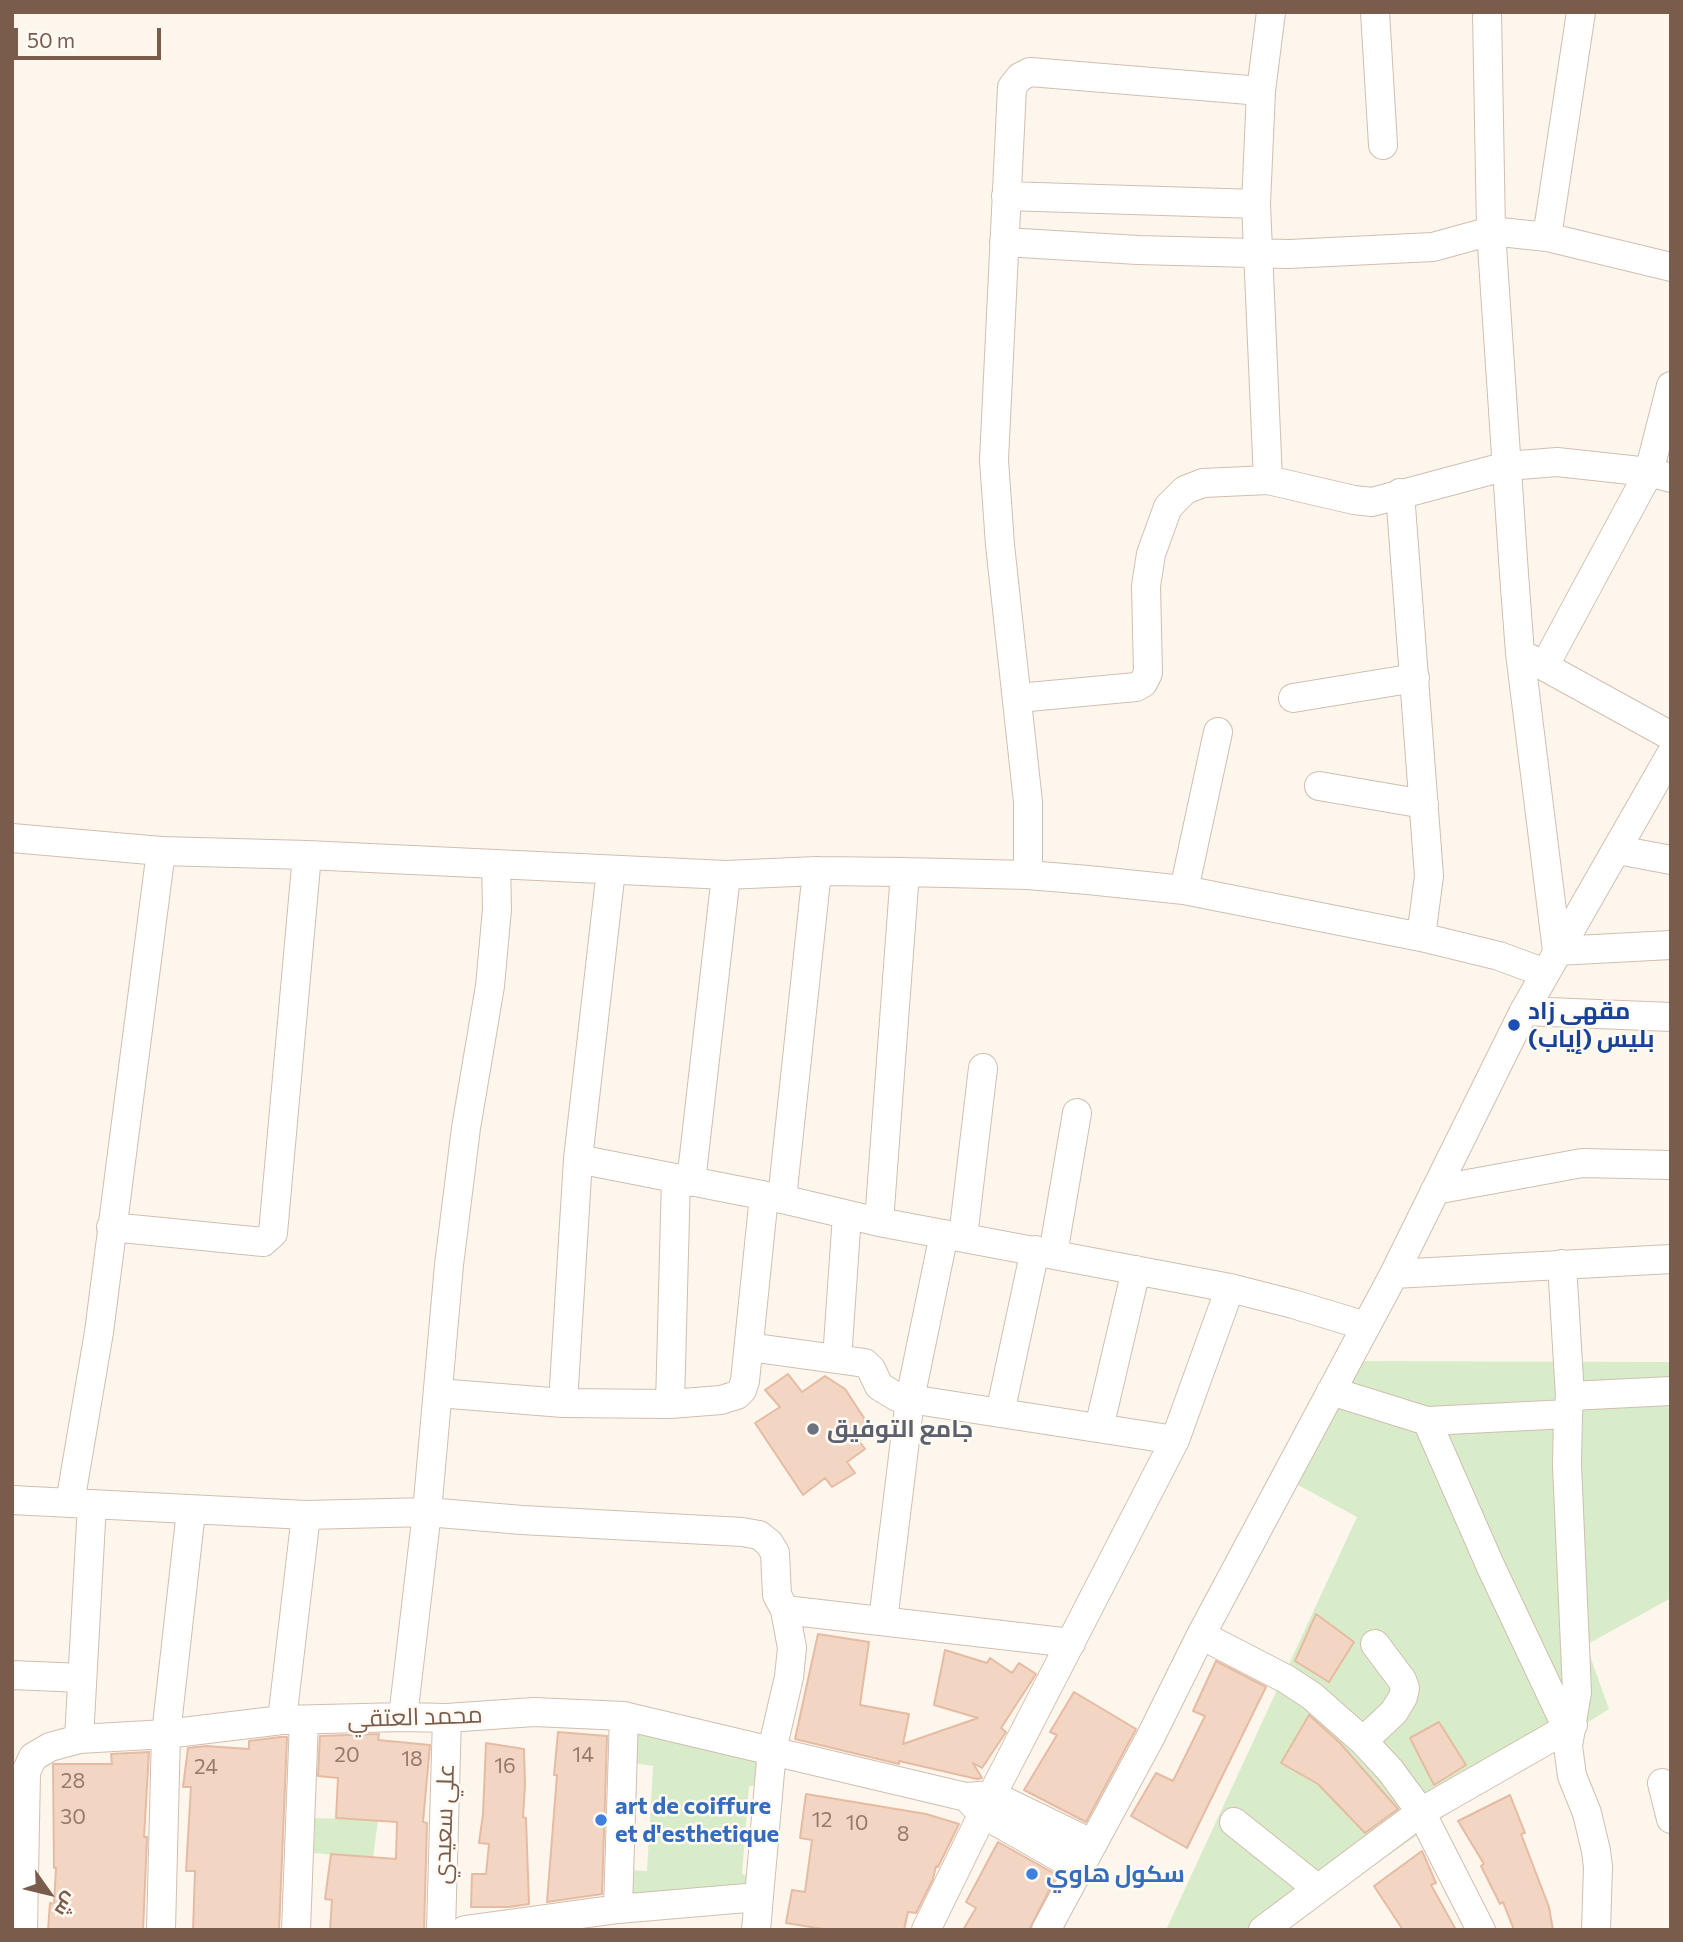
<!DOCTYPE html>
<html>
<head>
<meta charset="utf-8">
<style>
  body { margin:0 }
  #map { position:relative; width:1683px; height:1942px; overflow:hidden; background:#fdf6ec; font-family:Commissioner,Cairo,sans-serif }
  canvas { display:block }
  .frame { position:absolute; inset:0; border:14px solid #7a5c4d; pointer-events:none }
  .north { position:absolute; left:14px; top:1858px; width:70px; height:70px; -webkit-text-stroke:5px #fffaf3; paint-order:stroke; rotate:124deg; font-size:19px; font-weight:700; line-height:28px; text-align:center; color:#7a5c4d }
  .north::after { content:''; display:block; margin:auto; width:24px; height:32px; background:#7a5c4d; clip-path:polygon(50% 0,100% 100%,50% 72%,0 100%) }
  .scale { position:absolute; left:14px; top:28px; width:147px; height:32px; box-sizing:border-box; border:4px solid #7a5c4d; border-top:0; padding-left:9px; font-size:21px; line-height:24px; white-space:nowrap; color:#7a5c4d; -webkit-text-stroke:5px #fffaf3; paint-order:stroke }
</style>
</head>
<body>
<div id="map">
<canvas width="1683" height="1942"></canvas>
<div class="frame"></div>
<div class="north">ش</div>
<div class="scale">50 m</div>
</div>
<script>
const ctx = document.querySelector('canvas').getContext('2d');
ctx.lineJoin = 'round';
function fillPath(path, color) { ctx.fillStyle = color; ctx.fill(path, 'evenodd'); }
const poly = rows => new Path2D(rows.map(r => 'M' + r).join(''));
function trace(path, color, width, dash) { ctx.strokeStyle = color; ctx.lineWidth = width; ctx.lineCap = dash ? 'butt' : 'round'; ctx.setLineDash(dash || []); ctx.stroke(path); }
function drawText(font, color, halo, rows, align = 'center') {
  ctx.font = font + ' Commissioner,Cairo,sans-serif'; ctx.lineWidth = 5; ctx.setLineDash([]); ctx.textBaseline = 'middle'; ctx.strokeStyle = halo; ctx.fillStyle = color; for (const [text, x, y, turn = 0] of rows) {
    ctx.save(); ctx.translate(x, y); ctx.rotate((+turn || 0) * Math.PI / 180); ctx.textAlign = isNaN(turn) ? turn : align; if (halo) ctx.strokeText(text, 0, 0); ctx.fillText(text, 0, 0); ctx.restore();
  }
}
const green = poly([
  [1363,1361,1671,1362,1671,1598,1586,1645,1609,1709,1503,1776,1280,1930,1166,1930,1357,1517,1298,1485],
  [636,1734,760,1761,765,1785,749,1786,742,1874,758,1878,755,1884,626,1894,626,1870,647,1871,653,1766,634,1763],
  [315,1818,378,1820,373,1858,314,1853]
]);
const building = poly([
  [788,1374,802,1392,825,1376,845,1389,868,1424,867,1435,859,1441,865,1449,847,1462,855,1473,832,1487,825,1478,803,1495,755,1423,780,1407,765,1390,788,1374],
  [1316,1614,1354,1642,1329,1682,1295,1661,1316,1614],
  [818,1634,869,1642,860,1705,909,1714,903,1744,978,1718,934,1705,945,1650,987,1663,990,1658,1012,1673,1019,1663,1036,1674,1001,1728,1006,1732,982,1768,973,1763,982,1778,977,1779,899,1761,899,1764,795,1739,818,1634],
  [1216,1661,1266,1687,1187,1848,1131,1816,1156,1773,1173,1781,1205,1716,1193,1711,1216,1661],
  [1074,1692,1136,1729,1086,1822,1024,1790,1057,1735,1050,1732,1074,1692],
  [1309,1715,1340,1743,1398,1809,1365,1833,1318,1784,1281,1763,1309,1715],
  [1439,1722,1466,1765,1434,1785,1410,1738,1439,1722],
  [558,1732,607,1736,602,1894,547,1902,557,1775,554,1775,558,1732],
  [379,1734,378,1740,430,1745,423,1822,427,1823,424,1930,330,1930,332,1900,325,1899,331,1854,396,1859,397,1822,336,1818,338,1778,318,1776,320,1736,379,1734],
  [280,1737,287,1737,279,1930,193,1930,195,1871,186,1871,191,1787,183,1787,188,1748,206,1746,249,1749,249,1741,280,1737],
  [486,1743,524,1749,525,1785,523,1817,526,1818,529,1904,509,1907,471,1907,472,1874,486,1874,489,1844,479,1843,483,1814,486,1743],
  [149,1752,144,1837,147,1837,143,1930,48,1930,50,1903,54,1904,56,1868,54,1868,53,1764,112,1764,111,1754,149,1752],
  [806,1794,926,1814,959,1824,938,1867,936,1866,933,1879,916,1913,908,1912,904,1930,829,1930,786,1923,792,1890,805,1892,812,1840,800,1838,806,1794],
  [1510,1795,1525,1833,1521,1834,1549,1907,1553,1930,1514,1930,1503,1902,1500,1904,1481,1866,1484,1864,1458,1821,1510,1795],
  [998,1842,1057,1875,1029,1930,963,1930,976,1908,966,1902,998,1842],
  [1422,1851,1436,1883,1431,1885,1456,1930,1403,1930,1374,1886,1422,1851]
]);
const minor = poly([
  [1375,12,1383,145],
  [1487,12,1491,231,1514,574,1520,653,1557,951,1671,945],
  [1006,196,1256,204],
  [1547,237,1581,12],
  [1004,242,1138,250,1289,254,1433,247,1491,231,1547,237,1671,267],
  [1268,480,1256,204,1261,91,1271,12],
  [1400,493,1429,876,1421,937],
  [1529,658,1671,736],
  [1545,665,1649,472,1671,386],
  [1018,698,1136,687,1143,683,1148,673,1146,586,1151,554,1168,507,1185,490,1203,483,1268,480,1354,500,1372,502,1507,466,1557,462,1649,472,1671,478],
  [1293,698,1415,678],
  [1319,786,1424,804],
  [12,838,161,851,307,855,726,875,817,871,905,872,1028,875,1088,880,1184,890,1421,937,1499,956,1545,973],
  [1618,850,1671,860],
  [1028,875,1028,802,1000,545,994,460,1012,87,1020,77,1030,72,1261,91],
  [1184,890,1218,732],
  [1524,1011,1671,1017],
  [578,1159,782,1199,879,1222,1230,1288,1293,1304,1366,1326],
  [691,1182,726,875],
  [1435,1190,1582,1163,1671,1165],
  [782,1199,817,871],
  [879,1222,905,872],
  [111,1227,263,1242,273,1233,307,855],
  [963,1237,983,1068],
  [1053,1254,1077,1113],
  [1562,1264,1570,1396,1671,1391],
  [1394,1274,1671,1259],
  [749,1347,865,1363,871,1369,879,1386,897,1397,1175,1440],
  [837,1359,847,1215],
  [1331,1391,1427,1421,1568,1414],
  [438,1393,563,1403,670,1404,721,1400,737,1395,742,1390,745,1381,764,1196],
  [1570,1396,1568,1414,1567,1465,1577,1692,1568,1746,1572,1776,1587,1813,1596,1851,1598,1867,1596,1930],
  [563,1403,578,1159,611,870],
  [670,1404,676,1178],
  [1000,1413,1035,1250],
  [1427,1421,1490,1565,1567,1728],
  [1099,1428,1136,1270],
  [12,1500,306,1515,427,1512,522,1520,742,1532,759,1535,769,1543,775,1553,777,1595,785,1610,792,1648,789,1677,772,1750,756,1930],
  [70,1503,99,1332,161,851],
  [785,1610,1071,1643],
  [883,1621,910,1399,944,1234],
  [1201,1635,1286,1679,1312,1696,1363,1741,1390,1770,1421,1812,1481,1930],
  [12,1675,81,1678],
  [403,1717,427,1512,449,1265,466,1128,490,986,497,909,496,864],
  [282,1720,306,1515],
  [79,1739,92,1504],
  [1363,1741,1394,1712,1403,1697,1405,1688,1402,1680,1375,1644],
  [1662,1783,1671,1819],
  [971,1802,983,1814,1080,1869],
  [1234,1822,1318,1889],
  [618,1909,624,1716],
  [23,1930,26,1772,33,1757,50,1747,79,1739,166,1734,282,1720,403,1717,447,1718,534,1712,624,1716,966,1797,992,1795,1093,1844],
  [161,1930,166,1734,191,1511],
  [296,1930,304,1720],
  [441,1930,447,1718],
  [465,1930,618,1909,758,1897],
  [926,1930,992,1795,1175,1440,1230,1288],
  [1046,1930,1150,1738,1201,1635,1394,1274,1524,1011,1671,754],
  [1263,1930,1421,1812,1573,1725]
]);
const markers = [
  [1514,1025,7,"#1a4fb4"],
  [813,1429,7,"#6b7280"],
  [601,1820,7,"#3f7fe0"],
  [1032,1874,7,"#3f7fe0"]
];
const numberNames = [
  ["20",347,1755],
  ["14",583,1755],
  ["18",412,1759],
  ["16",505,1766],
  ["24",206,1767],
  ["28",73,1781],
  ["30",73,1817],
  ["12",822,1820],
  ["10",857,1823],
  ["8",903,1834]
];
const transitNames = [
  ["مقهى زاد",1528,1011],
  ["بليس (إياب)",1528,1039]
];
const worshipNames = [
  ["جامع التوفيق",827,1429]
];
const streetNames = [
  ["محمد العتقي",415,1717,-2],
  ["علي سعيدي",444,1824,-88]
];
const shopNames = [
  ["art de coiffure",615,1806],
  ["et d'esthetique",615,1834],
  ["سكول هاوي",1046,1874]
];
fillPath(green, '#d8ecc9');
fillPath(building, '#f3d5c3');
trace(building, '#e6bba3', 2);
trace(minor, '#d1beb0', 30);
trace(minor, '#fff', 28);
for (const [x, y, r, color] of markers) { const dot = new Path2D(); dot.arc(x, y, r, 0, 2 * Math.PI); ctx.fillStyle = color; ctx.fill(dot); trace(dot, '#fffaf3', 2.5); }
drawText('21px', '#987a6a', null, numberNames);
drawText('bold 24px', '#164399', '#fffaf3', transitNames, 'left');
drawText('bold 24px', '#5b616d', '#fffaf3', worshipNames, 'left');
drawText('24px', '#7a5c4d', '#fffaf3', streetNames);
drawText('bold 24px', '#366cbe', '#fffaf3', shopNames, 'left');
</script>
</body>
</html>
